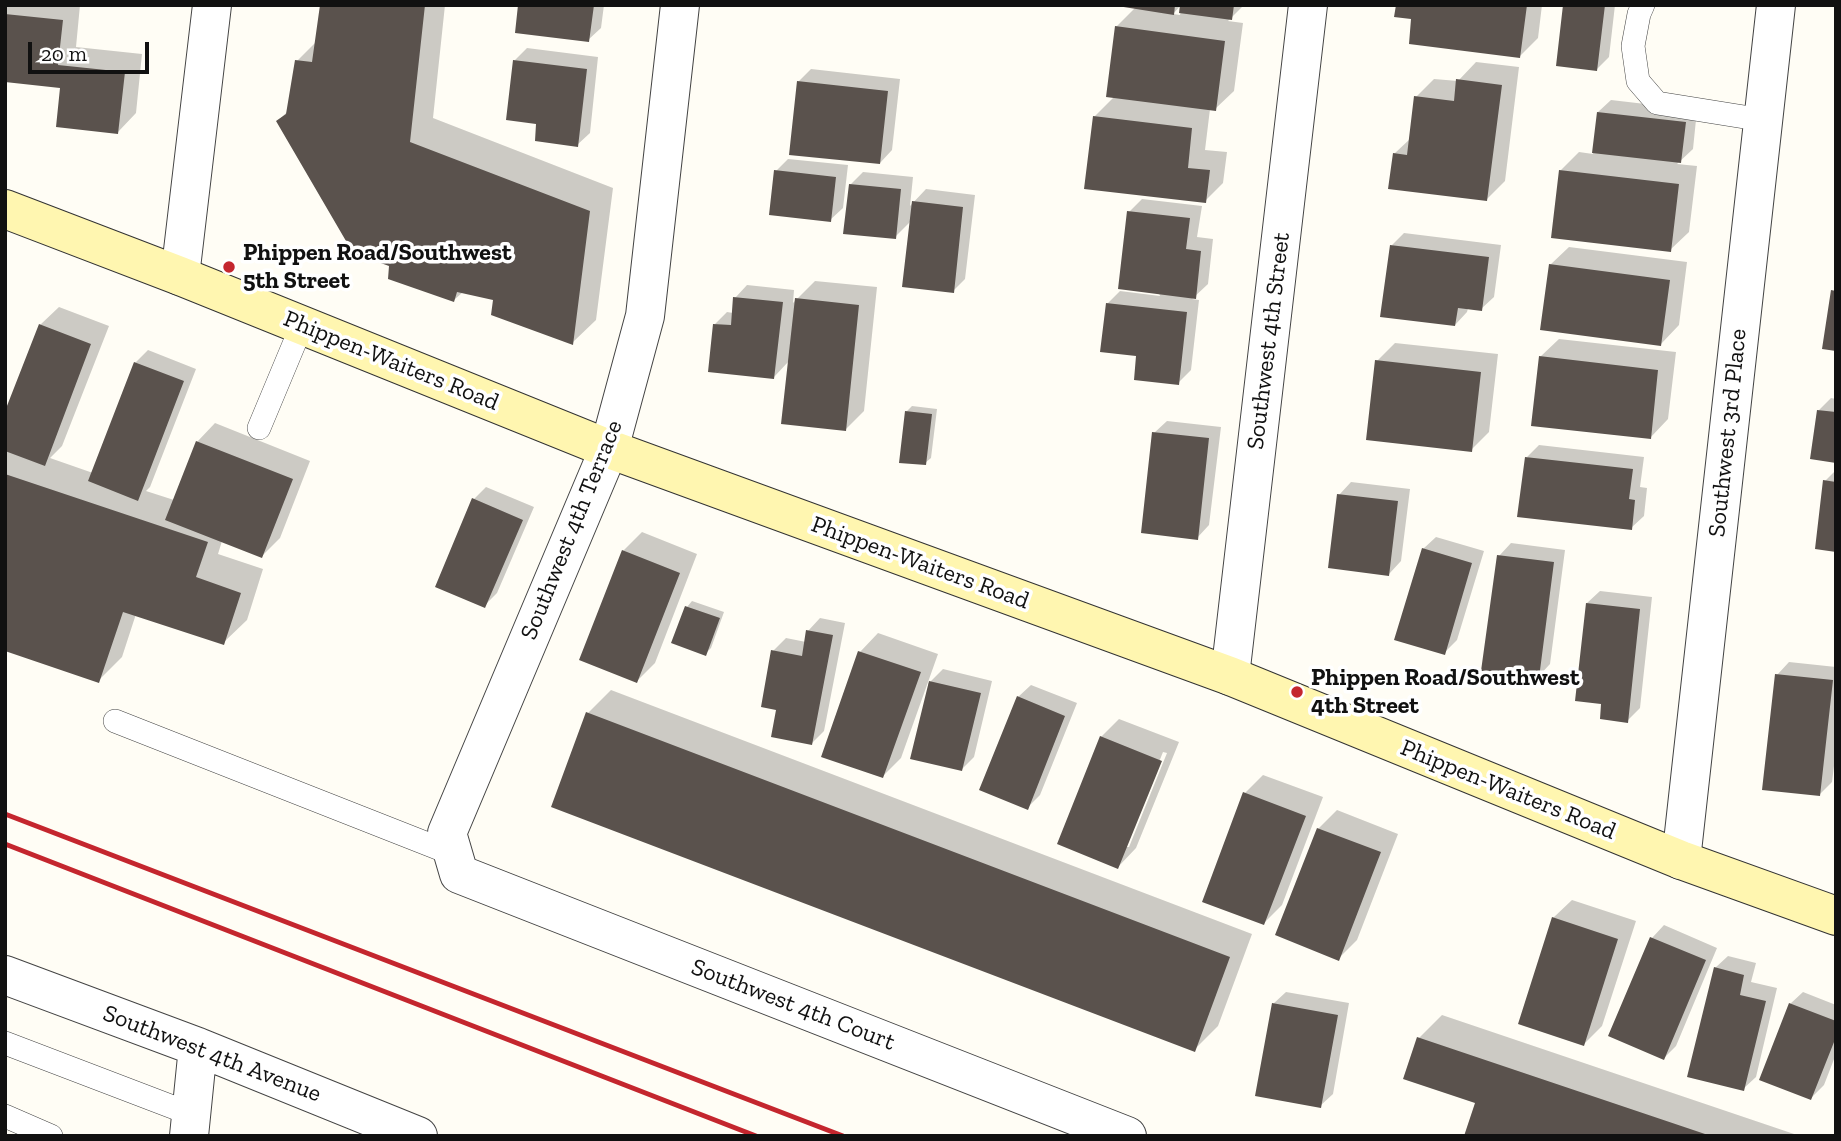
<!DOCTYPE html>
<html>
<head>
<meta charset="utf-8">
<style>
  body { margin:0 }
  #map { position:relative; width:1841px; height:1141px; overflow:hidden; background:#fffdf5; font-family:"Zilla Slab",serif }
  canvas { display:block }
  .frame { position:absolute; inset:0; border:7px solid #111; pointer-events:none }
  .scale { position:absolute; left:28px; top:42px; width:121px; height:32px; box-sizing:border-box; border:4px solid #111; border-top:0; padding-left:9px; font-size:21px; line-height:24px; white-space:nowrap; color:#111; -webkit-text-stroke:5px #fff; paint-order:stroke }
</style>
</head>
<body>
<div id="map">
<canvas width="1841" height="1141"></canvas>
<div class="frame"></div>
<div class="scale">20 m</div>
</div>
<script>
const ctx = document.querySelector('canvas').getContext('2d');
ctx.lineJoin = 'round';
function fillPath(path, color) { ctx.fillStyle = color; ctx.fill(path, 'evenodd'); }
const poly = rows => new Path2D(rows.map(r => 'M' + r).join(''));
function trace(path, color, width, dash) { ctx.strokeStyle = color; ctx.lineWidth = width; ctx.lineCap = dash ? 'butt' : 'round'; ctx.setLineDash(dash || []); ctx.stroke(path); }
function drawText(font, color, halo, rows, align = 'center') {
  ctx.font = font + ' "Zilla Slab",serif'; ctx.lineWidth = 7; ctx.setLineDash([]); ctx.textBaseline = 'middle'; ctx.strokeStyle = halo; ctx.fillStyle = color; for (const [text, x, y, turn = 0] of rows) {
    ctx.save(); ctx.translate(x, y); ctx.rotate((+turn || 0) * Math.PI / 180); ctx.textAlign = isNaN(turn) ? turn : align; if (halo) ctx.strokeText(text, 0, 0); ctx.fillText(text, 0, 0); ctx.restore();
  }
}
const shadow = poly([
  [5,5,80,5,76,47,142,54,136,113,118,132,62,87,5,81],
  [322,5,445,5,433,118,613,188,596,320,572,343,495,299,463,292,454,300,390,265,278,121,288,111,297,61,317,41],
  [520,5,604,5,601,28,588,40],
  [1112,5,1181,5,1173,14,1180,15,1182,5,1244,5,1228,21,1243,23,1234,91,1215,109,1210,109,1205,150,1227,152,1223,183,1205,201,1094,117,1115,96,1116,27,1135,8],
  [1397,5,1542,5,1538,38,1520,56,1413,18],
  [1565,5,1615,5,1609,57,1596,70],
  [527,48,598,57,590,133,577,145,538,122,515,60],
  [1476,62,1519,67,1505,181,1487,199,1394,154,1411,138,1416,97,1434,79,1458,81],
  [811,69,900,79,892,150,880,163,798,82],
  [1611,100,1697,110,1693,149,1677,164,1697,166,1689,232,1670,250,1560,171,1579,152,1593,154,1598,112],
  [788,159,848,165,843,208,830,220,776,171],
  [863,172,913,177,910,206,926,189,975,195,965,279,953,291,911,221,895,237,850,185],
  [1142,199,1202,206,1197,237,1213,239,1208,284,1192,299,1199,300,1191,370,1178,383,1138,355,1107,304,1120,291,1160,296,1129,212],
  [1404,233,1501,245,1494,297,1481,309,1468,308,1467,312,1455,325,1392,245],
  [1569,247,1687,262,1679,325,1661,344,1550,265],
  [815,281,877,287,864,411,846,429,789,361,774,377,715,324,727,312,733,313,735,298,747,285,794,290,793,303],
  [59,307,109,326,62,446,50,458,93,473,135,363,148,350,196,369,150,487,146,491,174,500,197,442,215,423,310,461,280,538,262,556,222,541,218,554,263,569,247,620,223,643,136,614,122,657,98,681,5,649,5,416,40,325],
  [1559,339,1676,352,1668,419,1650,438,1540,357],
  [1395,343,1498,354,1489,432,1471,450,1377,361],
  [1831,398,1836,399,1836,461,1819,410],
  [912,406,937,409,931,458,925,463,906,412],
  [1167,421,1221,427,1209,525,1197,538,1154,433],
  [1539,445,1644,457,1640,487,1647,488,1644,516,1631,528,1527,457],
  [1836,470,1836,550,1825,481],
  [1351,482,1410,489,1401,561,1389,574,1339,495],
  [486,487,534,507,497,593,484,606,474,499],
  [642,532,697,554,655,663,637,681,623,551],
  [1436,537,1484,551,1457,640,1444,653,1423,549],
  [1511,543,1565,550,1550,664,1538,677,1499,556],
  [1600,591,1652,597,1640,708,1627,721,1603,702,1587,603],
  [692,601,724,612,711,648,705,654,687,607],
  [820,618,845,623,824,731,812,743,778,709,773,651,786,638,806,642,808,631],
  [878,633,938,654,901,758,883,776,860,652],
  [1789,662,1836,667,1836,750,1832,782,1820,794,1777,675],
  [943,669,992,681,974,757,962,769,928,684],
  [1031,685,1077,703,1040,795,1027,808,1018,697],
  [611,690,1252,934,1218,1026,1194,1050,588,713],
  [1119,719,1179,742,1136,848,1118,867,1101,737],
  [1163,752,1167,753,1129,847,1125,847],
  [1263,775,1323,797,1282,905,1264,923,1245,793],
  [1337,810,1398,834,1357,940,1338,959,1318,829],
  [1572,900,1636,921,1602,1026,1584,1044,1553,918],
  [1664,925,1717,948,1676,1046,1664,1058,1610,1035,1652,938],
  [1728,956,1756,963,1751,982,1777,988,1756,1077,1743,1089,1715,968],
  [1286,992,1349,1003,1333,1094,1320,1106,1273,1004],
  [1803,992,1836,1005,1836,1054,1824,1085,1811,1098,1790,1004],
  [1442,1015,1800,1136,1466,1136,1477,1102,1419,1038]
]);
const building = poly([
  [320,5,425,5,410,142,590,211,573,345,491,315,493,300,457,292,454,302,388,279,389,266,353,253,276,121,286,114,295,60,312,62],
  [518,5,594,5,589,42,515,33],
  [1111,5,1175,5,1174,15],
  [1180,5,1234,5,1232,20,1179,13],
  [1396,5,1527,5,1520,58,1409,44,1411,19,1394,17],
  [1563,5,1605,5,1597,71,1556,66],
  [5,14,63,20,58,65,125,72,118,134,56,127,60,88,5,82],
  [1115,26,1225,41,1216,111,1106,97],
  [513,60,587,69,578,147,535,141,536,124,506,120],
  [1456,79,1502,85,1487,201,1388,189,1393,153,1407,155,1414,96,1454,101],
  [797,81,888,91,880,164,789,155],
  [1597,112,1686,122,1681,163,1592,153],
  [1093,116,1192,128,1188,168,1210,170,1206,203,1084,189],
  [774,170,836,177,831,222,769,215],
  [1559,170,1679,184,1671,252,1551,238],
  [849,184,901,189,896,239,843,234],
  [912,201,963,207,954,293,902,287],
  [1127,211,1190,218,1186,249,1201,251,1196,299,1118,289],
  [1390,245,1489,257,1482,311,1458,308,1455,326,1380,317],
  [1549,264,1670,280,1661,346,1540,330],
  [1831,290,1836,291,1836,351,1822,349],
  [733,297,783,302,774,379,708,372,713,324,731,325],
  [795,298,859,305,846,431,781,424],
  [1106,303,1187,312,1179,385,1134,380,1136,356,1100,352],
  [39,324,91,344,45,466,5,451,5,411],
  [1539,356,1658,370,1651,439,1531,426],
  [1375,360,1481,372,1472,452,1366,440],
  [134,362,184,381,138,501,88,481],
  [1817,410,1836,412,1836,463,1810,459],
  [905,411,932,414,926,465,899,463],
  [1152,432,1209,438,1198,540,1141,533],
  [196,441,293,479,262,558,165,520],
  [1525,457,1633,469,1629,499,1635,500,1632,530,1517,517],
  [5,474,208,542,196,577,241,593,224,645,123,612,99,683,5,651],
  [1823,480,1836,482,1836,552,1815,549],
  [1337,494,1398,501,1389,576,1328,568],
  [472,498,523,520,485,608,435,587],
  [1422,548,1472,563,1445,655,1394,640],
  [622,550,680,573,637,683,579,660],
  [1497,555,1554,562,1539,678,1481,671],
  [1586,603,1640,609,1628,723,1600,719,1601,704,1575,701],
  [685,606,720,618,706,656,671,643],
  [806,630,833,635,812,745,771,737,776,710,761,707,771,650,802,656],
  [858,651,921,672,883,778,821,757],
  [1775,674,1833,680,1820,796,1762,790],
  [929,681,981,693,962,771,910,759],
  [1017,696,1065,716,1028,810,979,790],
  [586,712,1230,957,1195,1052,551,807],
  [1100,736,1162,761,1118,869,1057,844],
  [1243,792,1306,816,1264,925,1202,902],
  [1317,828,1381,852,1339,961,1275,935],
  [1552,917,1618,939,1584,1046,1518,1024],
  [1650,937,1706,960,1664,1060,1608,1036],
  [1714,967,1744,975,1740,995,1766,1001,1744,1091,1687,1077],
  [1272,1003,1338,1015,1321,1108,1255,1096],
  [1789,1003,1836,1021,1836,1037,1811,1100,1759,1080],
  [1417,1037,1708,1135,1708,1136,1464,1136,1475,1103,1403,1079]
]);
const lane = poly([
  [1643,5,1639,14,1633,46,1638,81,1657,103,1763,120],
  [259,428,302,325],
  [115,721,453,854],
  [5,1043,191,1114],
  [5,1116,51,1136]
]);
const street = poly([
  [680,5,645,316,609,449,447,833,459,874,1127,1136],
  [180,276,212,5],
  [1230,676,1308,5],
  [1681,860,1776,5],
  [5,975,198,1047,418,1136],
  [189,1136,198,1047]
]);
const secondary = poly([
  [5,209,180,276,609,449,1230,676,1681,860,1836,916]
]);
const rail = poly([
  [5,814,843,1136],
  [5,844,756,1136]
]);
const markers = [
  [229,267,7,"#c4262e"],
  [1297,692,7,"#c4262e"]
];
const poiNames = [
  ["Phippen Road/Southwest",243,253],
  ["5th Street",243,281],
  ["Phippen Road/Southwest",1311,678],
  ["4th Street",1311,706]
];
const streetNames = [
  ["Southwest 4th Street",1269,341,-83],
  ["Phippen-Waiters Road",391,361,22],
  ["Southwest 3rd Place",1728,433,-84],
  ["Southwest 4th Terrace",572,530,-68],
  ["Phippen-Waiters Road",920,563,20],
  ["Phippen-Waiters Road",1508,790,22],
  ["Southwest 4th Court",793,1005,21],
  ["Southwest 4th Avenue",212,1054,21]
];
fillPath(shadow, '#0003');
fillPath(building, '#5a524d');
trace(lane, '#444', 24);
trace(street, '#444', 40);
trace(secondary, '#333', 40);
trace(lane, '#fff', 23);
trace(street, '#fff', 38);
trace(secondary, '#fff6b0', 38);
trace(rail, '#c4262e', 5);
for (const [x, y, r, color] of markers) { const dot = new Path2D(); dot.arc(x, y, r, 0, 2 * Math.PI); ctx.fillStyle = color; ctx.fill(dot); trace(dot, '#fff', 2.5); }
drawText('bold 24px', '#111', '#fff', poiNames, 'left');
drawText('24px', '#111', '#fff', streetNames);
</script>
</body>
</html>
